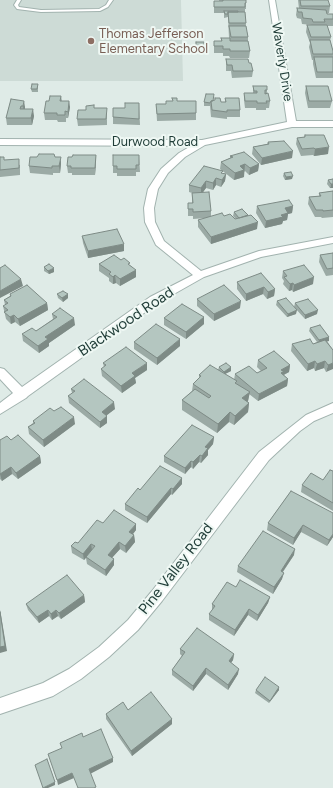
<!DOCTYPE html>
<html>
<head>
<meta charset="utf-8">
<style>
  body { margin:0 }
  canvas { display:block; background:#dfebe7 }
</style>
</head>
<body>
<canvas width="333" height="788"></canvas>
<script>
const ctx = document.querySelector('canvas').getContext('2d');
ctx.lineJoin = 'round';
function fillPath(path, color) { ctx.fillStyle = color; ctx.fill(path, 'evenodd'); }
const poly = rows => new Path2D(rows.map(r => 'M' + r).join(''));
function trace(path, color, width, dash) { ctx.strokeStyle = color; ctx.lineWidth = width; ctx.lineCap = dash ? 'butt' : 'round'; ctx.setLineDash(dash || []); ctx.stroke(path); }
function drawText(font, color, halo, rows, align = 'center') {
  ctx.font = font + ' Figtree,sans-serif'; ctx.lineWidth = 4; ctx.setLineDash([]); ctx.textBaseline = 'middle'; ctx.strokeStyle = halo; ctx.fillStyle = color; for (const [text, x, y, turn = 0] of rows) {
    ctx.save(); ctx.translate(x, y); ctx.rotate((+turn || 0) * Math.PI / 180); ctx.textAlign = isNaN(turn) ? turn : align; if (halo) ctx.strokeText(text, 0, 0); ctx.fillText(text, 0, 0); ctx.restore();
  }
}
const built = poly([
  [0,0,181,0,183,81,0,81]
]);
const service = poly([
  [17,0,21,0,18,5,19,7,41,10,99,9,106,5,109,0,113,0,108,7,100,11,41,12,17,9,14,5,17,0]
]);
const minor = poly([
  [269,0,275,0,296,121,333,121,333,127,292,127,205,145,185,157,168,173,158,189,154,208,155,222,164,241,201,271,259,251,333,237,333,243,261,257,204,277,158,303,28,396,26,398,0,414,0,403,13,393,0,379,0,368,4,369,22,387,150,297,193,275,156,245,145,222,144,208,148,189,161,169,179,153,191,146,0,145,0,139,202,140,287,122,269,0],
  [333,403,333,413,314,421,300,431,269,460,162,601,138,630,109,657,81,679,53,696,0,714,0,698,43,683,69,669,99,647,128,620,152,591,259,452,306,415,333,403]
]);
const wall = poly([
  [219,0,246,0,246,9,245,9,245,12,246,26,248,37,248,41,250,51,249,58,230,58,229,56,223,56,223,53,214,53,214,41,221,41,221,38,229,38,228,17,224,18,224,13,214,13,214,1,219,1],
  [298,0,326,0,330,6,329,13,327,13,333,19,333,26,327,26,331,37,330,41,333,51,333,78,316,78,313,64,313,60,312,60,309,47,310,43,306,32,307,25,312,25,302,24,301,19,297,18,296,15,297,8,299,9],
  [196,42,204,42,204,49,196,49],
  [226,59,249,63,253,71,252,77,232,78,231,71,226,71],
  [38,84,38,92,32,92,31,89],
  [253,86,267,90,267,93,270,101,269,108,266,108,266,110,256,110,256,108,245,108,244,100,244,93,253,93],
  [306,86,332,101,330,108,308,108,305,93],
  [61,96,62,101,70,107,68,118,66,118,66,122,58,122,57,120,45,120,44,113,49,101],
  [225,98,240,110,240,117,227,117,227,119,211,117,210,106,204,106,204,102,213,101,221,102,225,102],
  [11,99,25,107,25,109,34,116,32,125,7,125,6,118],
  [177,101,196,113,196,120,157,121,156,104,166,104],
  [139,103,140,125,113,124,113,117,125,108],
  [94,108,107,114,107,125,78,126,77,119,86,110],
  [305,135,328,154,314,156,313,155,301,156,296,144,297,138,304,137],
  [268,142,292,158,261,165,252,154,253,147,267,144],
  [96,155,96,162,95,175,72,175,72,173,68,173,67,166],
  [139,155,140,172,136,172,136,176,117,176,117,173,113,173,113,166],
  [230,156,259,164,258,171,249,175,245,171,244,172,244,177,234,180,220,169,221,162,230,158],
  [0,157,4,157,4,160,20,165,20,175,0,177,0,179],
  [55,157,61,164,60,173,53,173,53,175,30,173,29,166],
  [222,173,226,174,225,181,221,187,216,185,213,190,206,188,203,192,211,211,211,217,224,216,235,219,236,219,233,216,234,212,248,215,248,216,257,229,211,244,198,227,198,220,207,218,193,219,193,216,188,216,188,203,192,203,192,193,189,192,189,185],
  [284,173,292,179,285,180,283,176],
  [333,179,330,188,327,184,328,180],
  [333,191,333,217,322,218,321,217,315,217,308,204,309,197,319,196,319,193],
  [257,206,293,206,292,213,288,214,287,220,283,221,282,224,265,228,256,213],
  [82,236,124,251,88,258,83,243],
  [333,253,333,275,326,276,319,262,320,255],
  [121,260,131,266,136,277,120,286,116,283,113,284,109,281,109,278,99,271,99,264],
  [44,267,54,272,49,274,44,271],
  [283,271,313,284,293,292,292,290,289,291,283,284,284,281,282,278],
  [237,282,275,289,274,296,267,299,263,294,246,301,237,289],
  [10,294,47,303,48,310,20,326,15,322,11,324,6,319,3,306,5,305,4,300,10,296],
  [57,294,68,294,68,298,63,302,58,298],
  [197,299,240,308,214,321,197,306],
  [277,301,296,314,287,317,276,305],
  [295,303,317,314,305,319,294,307],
  [52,314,75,325,49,343,49,346,39,353,23,341,22,334,36,331,53,319],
  [204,317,204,324,186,339,164,325,164,318],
  [310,328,329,337,329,341,327,341,333,350,326,372,324,368,315,371,314,368,307,371,291,351,292,344,313,344,317,342,309,331],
  [134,342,180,346,157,365,134,349],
  [258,360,290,365,289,372,284,375,288,379,287,386,258,401,249,394,248,401,248,402,249,403,248,412,234,425,229,422,217,433,182,410,182,400,192,391,193,384,199,378,199,375,218,370,219,367,231,367,231,371,225,374,234,380,235,374,257,373,261,371,257,367],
  [103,363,147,370,135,378,136,383,122,393,102,376,101,369,104,367],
  [71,389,115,409,106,415,107,423,100,428,69,403,68,396,72,393],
  [54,411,75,424,44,447,29,434,28,427,33,423,33,421],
  [214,437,213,444,208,450,208,455,201,463,199,462,193,469,191,467,185,474,164,462,164,456],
  [0,440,40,456,41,463,18,479,12,474,2,481,0,479],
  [333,471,333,511,301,492,302,485,323,480],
  [182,478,182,484,172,495,171,494,147,523,125,510,125,504,140,490],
  [291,491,333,537,327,546,301,532,293,545,267,530,268,523],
  [103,523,136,530,133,534,134,535,135,542,126,553,120,549,112,558,114,565,106,576,87,564,86,558,84,560,72,553,71,546,78,543],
  [294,555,283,572,282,579,273,594,237,572,238,566],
  [236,587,270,597,268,603,257,621,248,615,234,636,209,620,209,614,212,611,212,604],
  [84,595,85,602,61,619,58,616,52,620,49,616,39,623,28,610,26,604],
  [180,649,234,654,233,660,231,663,238,674,228,690,206,674,193,691,172,675,172,670,182,656,180,654],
  [256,690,279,690,269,703,255,693],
  [128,710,172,719,172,724,132,756,106,719,106,714]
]);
const shadedWall = poly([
  [24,101,25,107,24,113,23,106],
  [69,101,70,107,68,118,68,112],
  [33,109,34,116,32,125,31,118],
  [329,147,328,154,314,156,315,149],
  [293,151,292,158,261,165,262,158],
  [96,155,96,162,95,175,95,168],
  [61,157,61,164,60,173,59,166],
  [245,164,244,177,234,180,235,173,240,166],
  [259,164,258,171,249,175,250,168],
  [226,174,225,181,221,187,222,180],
  [293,176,292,179,285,180,286,177],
  [216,178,216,185,213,190,213,183],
  [206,181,206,188,201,195,201,188],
  [331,184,333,184,333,188,330,188],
  [293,206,292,213,288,214,287,220,283,221,282,224,265,228,266,221,281,215,285,208],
  [258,222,257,229,211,244,211,237],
  [124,244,124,251,88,258,88,251],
  [54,268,54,272,49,274,48,271],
  [136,270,136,277,120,286,120,279],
  [115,275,116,283,113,284,113,277],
  [314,277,313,284,293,292,294,285],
  [21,279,23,286,0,298,0,291],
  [293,283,292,290,289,291,290,284],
  [264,287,263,294,246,301,246,294],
  [275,289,274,296,267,299,268,292],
  [68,294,68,298,63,302,62,298],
  [241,301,240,308,214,321,214,314],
  [47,303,48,310,20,326,18,319],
  [297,310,296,314,287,317,288,314],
  [318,310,317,314,305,319,305,315],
  [14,315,15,322,11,324,10,317],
  [204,317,204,324,186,339,186,332],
  [74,318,75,325,49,343,49,346,39,353,38,346,45,337],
  [329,337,329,341,318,344,319,340],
  [180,339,180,346,157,365,157,358],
  [315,361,314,368,307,371,308,364],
  [325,361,324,368,315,371,317,364],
  [147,363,147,370,135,378,136,383,122,393,121,386,132,373],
  [333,363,333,369,326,372,328,365],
  [290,365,289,372,283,375,282,378,281,370],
  [231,367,231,371,223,375,224,372],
  [288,379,287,386,258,401,259,394],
  [250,392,248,401,241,408,242,398],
  [114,402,115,409,102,419,102,412],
  [249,403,248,412,234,425,235,416],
  [230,412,229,422,217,433,218,424],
  [107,416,107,423,100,428,100,422],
  [74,417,75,424,44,447,43,440],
  [214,437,213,444,208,450,208,455,201,463,202,456,205,447],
  [200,455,199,462,193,469,193,462],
  [40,456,41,463,18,479,16,473],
  [191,461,191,467,185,474,185,468],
  [11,467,12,474,2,481,0,474],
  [182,478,182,484,172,495,173,489],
  [171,488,171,494,147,523,147,517],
  [136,524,136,530,129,539,129,532],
  [303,525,301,532,293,545,294,538],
  [333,534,333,537,327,546,329,540],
  [134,535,135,542,126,553,125,546],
  [119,542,120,549,109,561,108,555],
  [91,544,92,550,84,560,83,554],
  [295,549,294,555,279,577,281,571],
  [114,559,114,565,106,576,105,570],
  [284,573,282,579,273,594,274,587],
  [84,595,85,602,61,619,59,613],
  [270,597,268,603,257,621,258,615],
  [249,609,248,615,234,636,235,630],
  [0,610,1,615,7,651,0,653],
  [48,610,49,616,39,623,37,617],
  [56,610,58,616,52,620,51,614],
  [234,654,233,660,228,667,229,661],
  [206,668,206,674,193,691,193,686],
  [239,669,238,674,228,690,228,685],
  [279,687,279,690,269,703,270,701],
  [172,719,172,724,132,756,131,751],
  [113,758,113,762,90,774,89,769],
  [72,773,74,778,58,785,57,780],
  [55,782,55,785,48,788,43,788]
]);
const building = poly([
  [223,0,246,0,246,3,245,3,245,7,214,7,214,1,223,1,223,0],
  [300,0,328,0,330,6,301,6,300,0],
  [297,8,326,10,327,14,333,14,333,19,324,19,325,22,313,22,312,19,303,18,302,12,298,12,297,8],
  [224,11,238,11,238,12,228,12,228,14,225,14,224,11],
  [228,12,245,12,246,23,229,23,228,12],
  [307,25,327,25,331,37,311,37,307,25],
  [229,26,246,26,248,37,231,37,229,26],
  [221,38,230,38,230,41,248,41,250,51,230,51,230,49,223,49,223,46,214,46,214,41,222,41,221,38],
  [310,40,330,40,333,51,333,54,313,54,310,40],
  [196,42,204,42,204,46,196,46,196,42],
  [314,57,333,57,333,72,317,72,314,57],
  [226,59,248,59,249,63,251,63,253,71,233,71,232,65,227,65,226,59],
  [32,84,38,84,37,89,31,89,32,84],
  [253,86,267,86,267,90,265,90,265,94,268,93,270,101,266,101,267,103,257,103,257,101,245,101,244,93,257,93,257,91,254,91,253,86],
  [306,86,328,86,332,101,309,101,306,86],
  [206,94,214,94,213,101,211,101,210,103,204,102,206,94],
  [50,96,61,96,60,101,69,101,68,112,65,111,65,115,57,115,57,113,44,113,46,101,49,101,50,96],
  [172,98,177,98,177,101,196,101,196,113,157,114,156,104,166,104,166,101,173,101,172,98],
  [215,98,220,98,221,102,226,102,225,98,239,98,240,110,227,110,227,112,212,110,211,101,215,100,215,98],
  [11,99,24,101,23,106,21,106,20,109,33,109,31,118,6,118,11,99],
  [125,103,139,103,139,119,113,117,113,108,125,108,125,103],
  [94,105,94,108,107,108,106,119,77,119,78,110,86,110,86,106,94,105],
  [305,135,324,135,329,147,315,149,314,148,302,149,297,138,305,137,305,135],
  [284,141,293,151,262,158,253,147,269,144,268,142,284,141],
  [244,152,259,164,250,168,245,164,240,166,244,170,235,173,221,162,233,157,230,156,244,152],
  [39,154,54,154,55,157,61,157,59,166,52,166,52,168,29,166,30,157,37,157,39,154],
  [73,155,96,155,95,168,71,168,71,166,67,166,68,157,72,157,73,155],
  [113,155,139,155,139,165,136,165,136,169,117,169,117,166,113,166,113,155],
  [0,157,4,157,4,160,19,159,19,168,0,170,0,157],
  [204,166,223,171,221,173,226,174,222,180,216,178,213,183,206,181,201,188,189,185,204,166],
  [291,172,293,176,286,177,284,173,291,172],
  [333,179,333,184,331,184,328,180,333,179],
  [333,191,333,210,323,211,323,210,316,210,309,197,321,196,319,193,333,191],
  [209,192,211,211,193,212,193,209,188,209,188,203,193,203,192,193,209,192],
  [289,200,293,206,285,208,288,213,281,215,283,217,266,221,257,206,289,200],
  [242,209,248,215,239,218,234,212,242,209],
  [222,213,224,216,230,214,235,219,251,215,258,222,211,237,198,220,222,213],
  [117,229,124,244,88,251,82,236,117,229],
  [333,253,333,268,327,269,320,255,333,253],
  [114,255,121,260,124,258,130,263,128,264,136,270,120,279,115,275,113,277,109,274,111,272,99,264,114,255],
  [49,264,54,268,48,271,44,267,49,264],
  [5,265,21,279,0,291,0,268,5,265],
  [304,265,314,277,294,285,293,283,290,284,284,277,287,276,283,271,304,265],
  [261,273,275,289,268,292,264,287,246,294,237,282,261,273],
  [27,285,47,303,18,319,14,315,10,317,4,312,8,310,3,306,8,303,4,300,11,296,10,294,27,285],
  [224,285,241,301,214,314,197,299,224,285],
  [63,291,68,294,62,298,57,294,63,291],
  [286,298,297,310,288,314,277,301,286,298],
  [308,299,318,310,305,315,295,303,308,299],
  [182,304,204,317,186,332,164,318,182,304],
  [60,308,74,318,45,337,48,339,38,346,22,334,32,328,36,331,57,317,52,314,60,308],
  [156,324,180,339,157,358,134,342,156,324],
  [320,325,329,337,319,340,310,328,320,325],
  [310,339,313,344,325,340,333,350,333,363,328,365,325,361,317,364,315,361,308,364,292,344,310,339],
  [126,347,147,363,132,373,135,376,121,386,101,369,106,365,103,363,126,347],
  [274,351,290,365,281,370,284,371,281,373,288,379,259,394,235,374,249,366,257,373,267,368,258,360,274,351],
  [226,363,231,367,224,372,219,367,226,363],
  [210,365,237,381,235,383,250,392,242,398,249,403,235,416,230,412,218,424,182,400,195,389,209,398,211,396,193,384,201,376,199,375,210,365],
  [84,379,114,402,102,412,107,416,100,422,68,396,75,391,71,389,84,379],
  [61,407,74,417,43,440,28,427,35,423,33,421,50,408,54,411,61,407],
  [192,425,214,437,205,447,208,448,202,456,200,455,193,462,191,461,185,468,164,456,192,425],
  [18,435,40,456,16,473,11,467,0,474,0,440,7,436,11,440,18,435],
  [160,466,182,478,173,489,171,488,147,517,125,504,138,488,140,490,160,466],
  [330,470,333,471,333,503,302,485,311,473,323,480,330,470],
  [291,491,333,513,333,534,329,540,303,525,294,538,268,523,291,491],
  [114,510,136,524,129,532,134,535,125,546,119,542,108,555,114,559,105,570,86,557,95,546,91,544,83,554,71,546,75,542,78,543,97,520,103,523,114,510],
  [263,531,295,549,281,571,284,573,274,587,238,566,263,531],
  [67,575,84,595,59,613,56,610,51,614,48,610,37,617,26,604,67,575],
  [240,580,270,597,258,615,249,609,235,630,209,614,215,606,212,604,227,582,236,587,240,580],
  [0,612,5,646,0,647,0,612],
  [197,628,234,654,229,661,239,669,228,685,206,668,193,686,172,670,185,652,180,649,197,628],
  [265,677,279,687,270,701,256,690,265,677],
  [151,692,172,719,131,751,106,714,123,702,128,710,151,692],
  [101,729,113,758,89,769,96,787,94,788,78,788,72,773,57,780,48,754,62,748,60,743,82,733,83,737,101,729],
  [47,759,55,782,43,788,35,765,47,759]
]);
const markers = [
  [91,41,4,"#8d6e63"]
];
const farEducationnames = [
  ["Thomas Jefferson",99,34],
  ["Elementary School",99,49]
];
const farStreetnames = [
  ["Waverly Drive",282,62,81],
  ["Durwood Road",155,142]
];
const streetNames = [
  ["Blackwood Road",126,322,-34],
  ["Pine Valley Road",176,569,-52]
];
fillPath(built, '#cddbd6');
trace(service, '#a2b3af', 2);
trace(minor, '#a2b3af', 2);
fillPath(service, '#fff');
fillPath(minor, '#fff');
fillPath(wall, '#9baaa5');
fillPath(shadedWall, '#7e8b86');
fillPath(building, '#b4c6c0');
trace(building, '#7e8b86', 1);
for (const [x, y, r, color] of markers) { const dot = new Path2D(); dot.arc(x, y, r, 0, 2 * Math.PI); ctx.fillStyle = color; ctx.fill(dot); trace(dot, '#eff8f4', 1.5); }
drawText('13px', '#785e54', '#eff8f4', farEducationnames, 'left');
drawText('13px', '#1f3c37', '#eff8f4', farStreetnames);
drawText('15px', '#1f3c37', '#eff8f4', streetNames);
</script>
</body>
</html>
